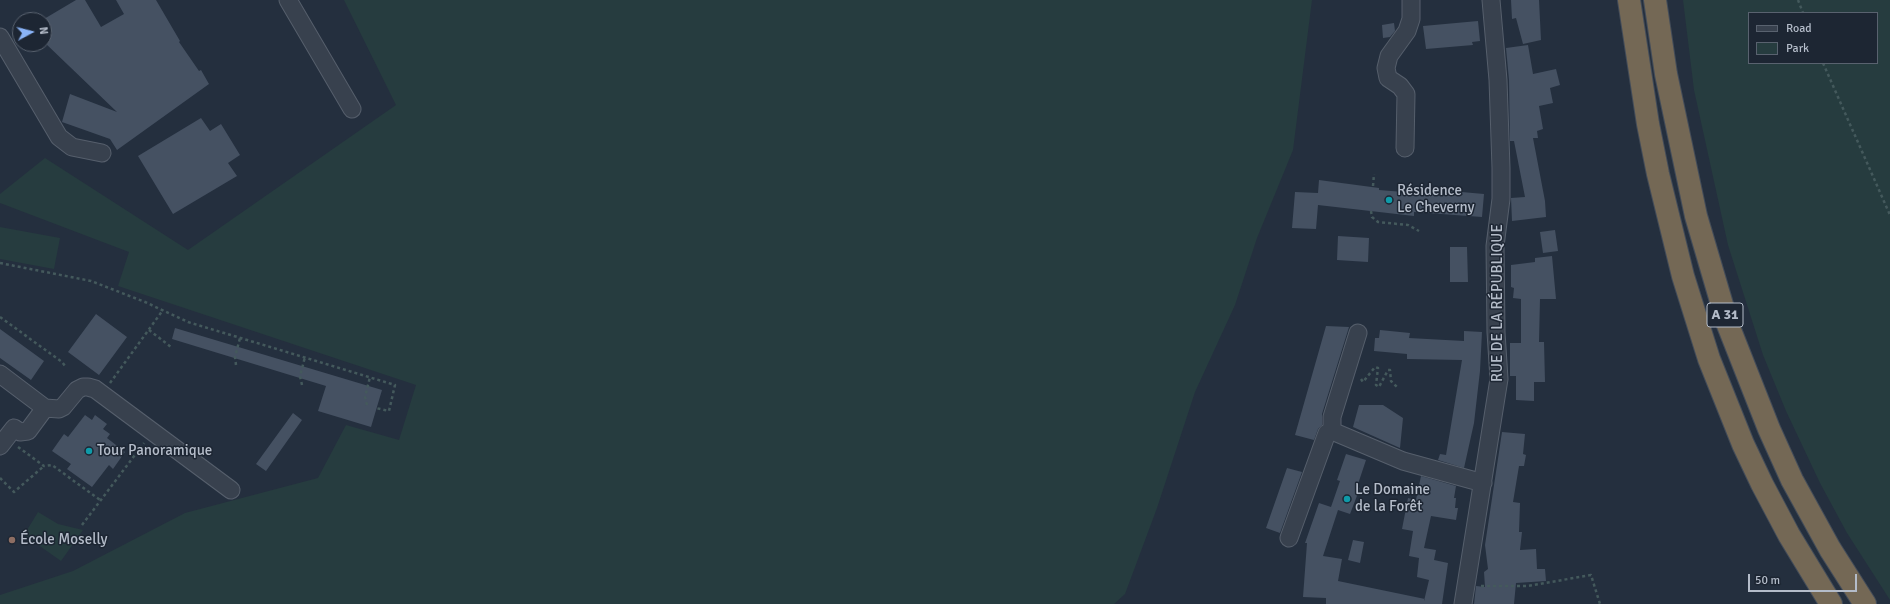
<!DOCTYPE html>
<html>
<head>
<meta charset="utf-8">
<style>
  body { margin:0 }
  #map { position:relative; width:1890px; height:604px; overflow:hidden; background:#242f3e; font-family:Signika,sans-serif }
  canvas { display:block }
  .legend { position:absolute; left:1748px; top:12px; width:130px; height:52px; box-sizing:border-box; background:#1d2633; border:1px solid #59626f; margin:0; padding:5px 7px; list-style:none; font-size:12px; color:#b4bcc9 }
  .legend li { display:flex; align-items:center; gap:8px; height:20px }
  .legend b { width:20px; border:1px solid #59626f }
  .north { position:absolute; left:12px; top:12px; width:40px; height:40px; box-sizing:border-box; background:#1d2633; border:1px solid #59626f; border-radius:50%; rotate:83deg; font-size:11px; font-weight:700; line-height:16px; text-align:center; color:#b4bcc9 }
  .north::after { content:''; display:block; margin:auto; width:14px; height:18px; background:#8ab4f8; clip-path:polygon(50% 0,100% 100%,50% 72%,0 100%) }
  .scale { position:absolute; left:1748px; top:574px; width:109px; height:18px; box-sizing:border-box; border:2px solid #b4bcc9; border-top:0; padding-left:5px; font-size:12px; line-height:14px; white-space:nowrap; color:#b4bcc9; -webkit-text-stroke:3px #1d2633; paint-order:stroke }
</style>
</head>
<body>
<div id="map">
<canvas width="1890" height="604"></canvas>
<ul class="legend">
<li><b style="height:5px;background:#38414e"></b>Road</li>
<li><b style="height:11px;background:#263c3f"></b>Park</li>
</ul>
<div class="north">N</div>
<div class="scale">50 m</div>
</div>
<script>
const ctx = document.querySelector('canvas').getContext('2d');
ctx.lineJoin = 'round';
function fillPath(path, color) { ctx.fillStyle = color; ctx.fill(path, 'evenodd'); }
const poly = rows => new Path2D(rows.map(r => 'M' + r).join(''));
function trace(path, color, width, dash) { ctx.strokeStyle = color; ctx.lineWidth = width; ctx.lineCap = dash ? 'butt' : 'round'; ctx.setLineDash(dash || []); ctx.stroke(path); }
function drawText(font, color, halo, rows, align = 'center') {
  ctx.font = font + ' Signika,sans-serif'; ctx.lineWidth = 3; ctx.setLineDash([]); ctx.textBaseline = 'middle'; ctx.strokeStyle = halo; ctx.fillStyle = color; for (const [text, x, y, turn = 0] of rows) {
    ctx.save(); ctx.translate(x, y); ctx.rotate((+turn || 0) * Math.PI / 180); ctx.textAlign = isNaN(turn) ? turn : align; if (halo) ctx.strokeText(text, 0, 0); ctx.fillText(text, 0, 0); ctx.restore();
  }
}
const green = poly([
  [344,0,1312,0,1293,150,1257,238,1235,305,1195,392,1157,508,1125,594,1114,604,0,604,0,595,73,571,185,513,318,478,346,425,399,440,416,385,118,286,129,252,0,203,0,194,45,158,188,250,396,105],
  [1683,0,1890,0,1890,600,1847,533,1820,483,1786,411,1763,355,1728,245,1694,90],
  [1749,13,1877,13,1877,63,1749,63],
  [0,227,60,238,54,269,0,259],
  [38,512,58,524,83,530,61,561,24,535]
]);
const building = poly([
  [76,0,85,0,101,27,124,14,116,0,156,0,180,41,179,42,199,71,201,70,209,84,117,150,110,139,62,122,70,94,117,112,44,42,44,19],
  [1511,0,1539,0,1541,40,1523,44,1516,18,1512,19],
  [1478,21,1480,41,1472,42,1473,45,1426,49,1423,26],
  [1394,23,1395,31,1390,37,1383,38,1382,25],
  [1528,45,1533,74,1556,69,1560,85,1550,88,1553,103,1539,106,1543,129,1537,131,1538,138,1533,138,1545,201,1546,217,1512,221,1511,198,1525,197,1514,141,1510,141,1509,80,1506,48],
  [201,118,210,131,221,124,240,155,228,163,237,176,173,214,138,156],
  [1319,180,1379,188,1379,190,1416,193,1417,188,1484,194,1482,217,1414,212,1414,216,1318,205,1316,229,1292,228,1295,192,1318,193],
  [1555,230,1558,251,1543,253,1540,232],
  [1338,236,1369,238,1368,262,1337,260],
  [1450,247,1467,247,1468,282,1450,282],
  [1552,256,1556,299,1540,299,1539,342,1544,342,1545,382,1534,382,1534,401,1516,400,1516,376,1510,376,1510,343,1521,343,1521,299,1513,298,1514,288,1511,287,1511,265,1535,262,1535,258],
  [96,314,127,337,99,375,68,352],
  [1326,326,1349,327,1322,414,1322,425,1318,429,1314,440,1295,435],
  [175,328,382,390,371,427,318,411,326,386,172,339],
  [0,329,44,361,31,380,0,358],
  [1380,330,1410,333,1409,338,1464,341,1464,331,1482,332,1480,371,1474,423,1464,468,1438,460,1440,454,1446,455,1462,360,1407,359,1407,354,1374,351,1375,338,1379,338],
  [1359,405,1383,405,1403,418,1400,448,1353,427],
  [293,413,302,420,266,471,256,464],
  [85,415,92,420,95,415,107,424,103,429,110,434,107,438,125,452,113,469,109,465,92,487,67,469,71,464,52,451,64,434,68,437],
  [1502,432,1525,434,1523,454,1526,455,1524,466,1519,466,1513,502,1520,503,1519,532,1522,532,1520,550,1536,549,1537,569,1545,569,1546,581,1516,583,1514,604,1474,604,1476,586,1485,587,1484,572,1488,569,1485,545],
  [1346,454,1366,460,1357,487,1360,488,1350,514,1338,510,1323,556,1342,559,1338,581,1425,599,1424,601,1429,580,1417,577,1419,558,1409,556,1413,531,1402,529,1408,498,1416,500,1421,476,1456,486,1454,498,1456,498,1455,508,1458,508,1456,520,1431,516,1424,548,1436,550,1434,560,1448,563,1442,604,1326,604,1326,598,1303,597,1307,543,1305,543,1319,503,1331,507,1340,481,1337,480],
  [1287,468,1302,472,1280,533,1266,528],
  [1353,540,1364,542,1360,563,1348,560]
]);
const path = poly([
  [1798,0,1803,13],
  [1823,63,1890,215],
  [1373,186,1374,174],
  [1371,211,1372,217,1378,222,1408,225,1419,231],
  [0,263,91,281,145,302,188,322,395,385,389,411,376,408],
  [0,317,62,362,65,366],
  [149,330,171,347],
  [236,365,235,357,240,338],
  [1361,379,1363,382,1375,367,1378,368,1376,385,1379,387,1388,370,1390,370,1391,381,1397,387],
  [110,383,163,310],
  [302,385,300,376,305,357],
  [367,405,365,397,370,377],
  [18,447,44,466,52,465,100,500],
  [0,478,14,492,44,466],
  [82,525,144,443],
  [1481,586,1528,586,1591,575,1600,604]
]);
const minor = poly([
  [288,0,352,109],
  [0,37,59,137,72,147,102,153],
  [1405,148,1406,94,1400,86,1388,78,1386,68,1389,56,1407,31,1411,19,1411,0],
  [0,374,45,408],
  [1332,431,1403,461,1483,483],
  [1332,431,1332,417,1358,333],
  [0,446,14,428,20,432,28,431,45,408,59,409,63,407,77,390,83,387,88,387,95,389,231,490],
  [1289,538,1327,433,1332,431],
  [1463,604,1499,379,1496,332,1495,246,1501,199,1501,168,1498,80,1491,0]
]);
const highway = poly([
  [1629,0,1648,124,1658,174,1683,276,1709,359,1743,444,1762,484,1789,535,1831,604],
  [1655,0,1666,74,1696,216,1728,325,1769,429,1792,480,1830,549,1865,604]
]);
const markers = [
  [1389,200,4,"#0f9aa8"],
  [89,451,4,"#0f9aa8"],
  [1347,499,4,"#0f9aa8"],
  [12,540,4,"#8d6e63"]
];
const shields = [
  [1725,315,36]
];
const shieldNames = [
  ["A 31",1725,315]
];
const poiNames = [
  ["Résidence",1397,191],
  ["Le Cheverny",1397,208],
  ["Tour Panoramique",97,451],
  ["Le Domaine",1355,490],
  ["de la Forêt",1355,507],
  ["École Moselly",20,540]
];
const streetNames = [
  ["RUE DE LA RÉPUBLIQUE",1498,303,-90]
];
fillPath(green, '#263c3f');
fillPath(building, '#455162');
trace(minor, '#565f6c', 19);
trace(highway, '#434c59', 24);
trace(path, '#44595c', 2.5, [3, 3]);
trace(minor, '#38414e', 17);
trace(highway, '#746855', 22);
for (const [x, y, r, color] of markers) { const dot = new Path2D(); dot.arc(x, y, r, 0, 2 * Math.PI); ctx.fillStyle = color; ctx.fill(dot); trace(dot, '#1d2633', 1.5); }
for (const [x, y, w] of shields) { const box = new Path2D(); box.roundRect(x - w / 2, y - 12, w, 24, 3); ctx.fillStyle = '#1d2633'; ctx.fill(box); trace(box, '#b4bcc9', 1); }
drawText('bold 14px', '#b4bcc9', null, shieldNames);
drawText('15px', '#b4bcc9', '#1d2633', poiNames, 'left');
drawText('15px', '#b4bcc9', '#1d2633', streetNames);
</script>
</body>
</html>
